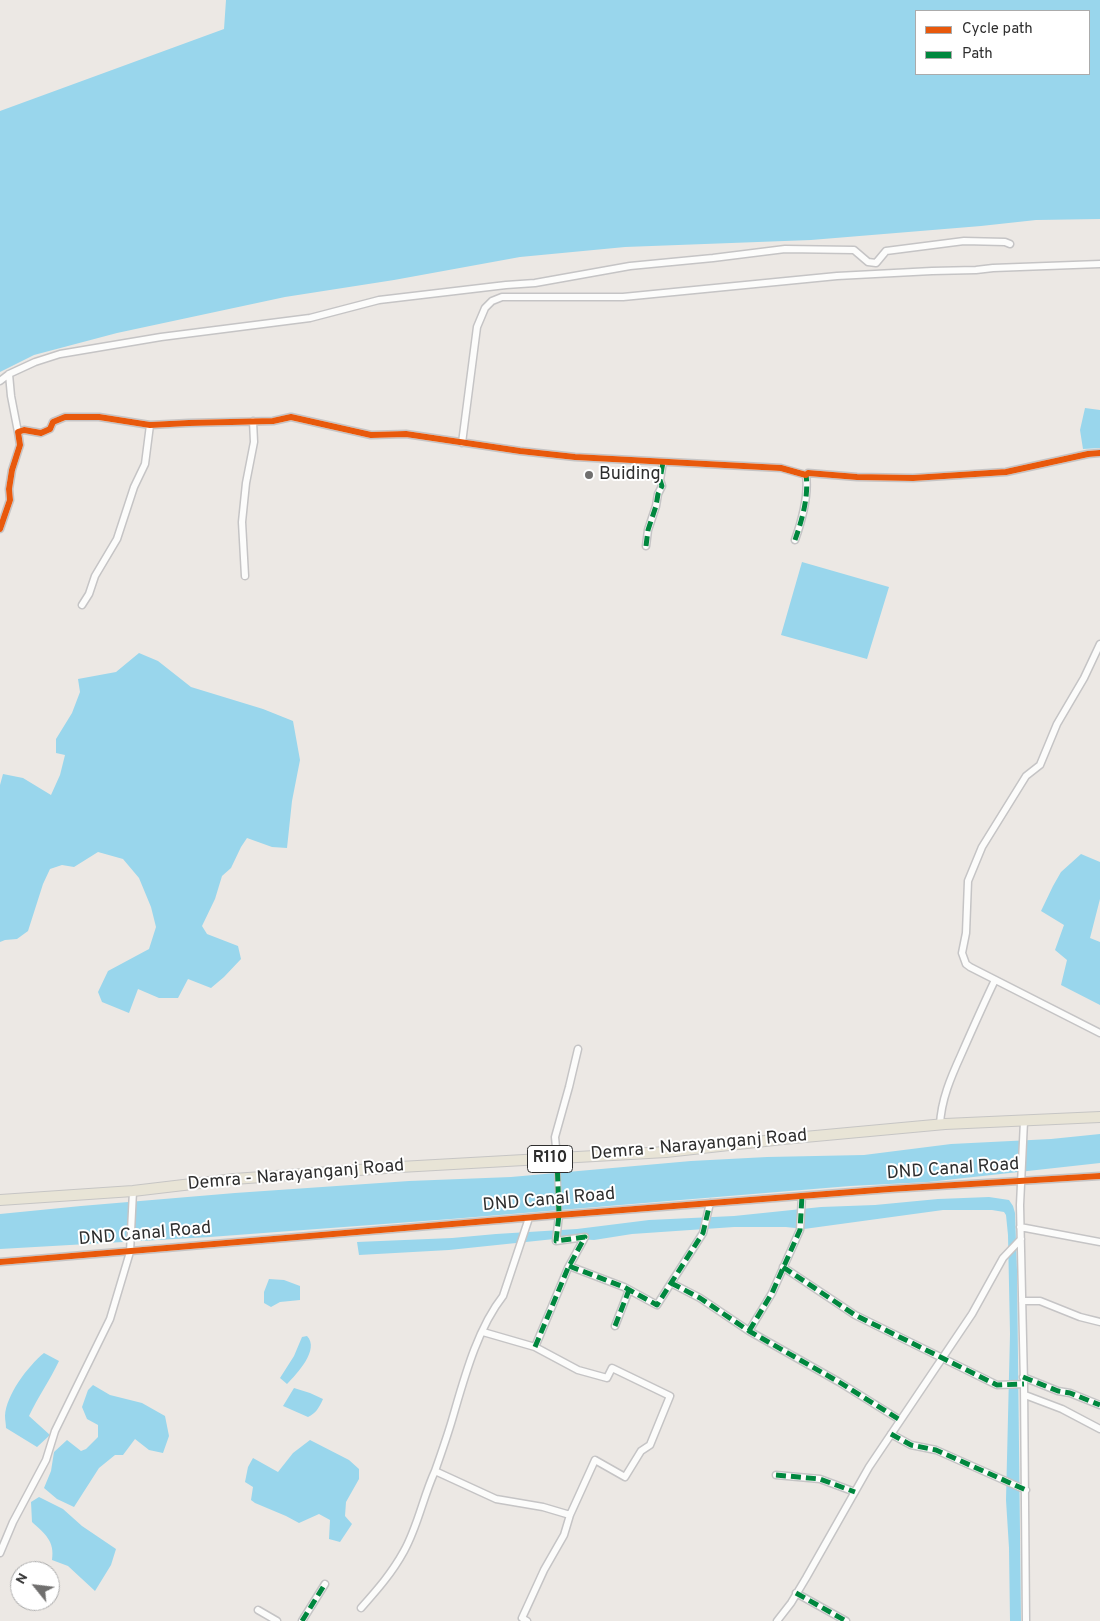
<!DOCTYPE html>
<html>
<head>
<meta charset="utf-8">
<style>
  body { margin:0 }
  #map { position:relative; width:1100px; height:1621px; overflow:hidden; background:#ece8e4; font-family:Overpass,sans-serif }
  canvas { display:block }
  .legend { position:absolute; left:915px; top:10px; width:175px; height:65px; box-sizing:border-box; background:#fff; border:1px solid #ababab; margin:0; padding:6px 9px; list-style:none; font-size:15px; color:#2e2e2e }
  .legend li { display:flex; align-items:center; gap:10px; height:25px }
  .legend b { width:25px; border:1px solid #ababab }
  .north { position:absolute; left:10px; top:1561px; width:50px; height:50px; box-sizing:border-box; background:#fff; border:1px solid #ababab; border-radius:50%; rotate:299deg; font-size:14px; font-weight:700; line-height:20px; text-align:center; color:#2e2e2e }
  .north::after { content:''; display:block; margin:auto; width:18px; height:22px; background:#706f6e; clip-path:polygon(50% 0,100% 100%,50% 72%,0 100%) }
</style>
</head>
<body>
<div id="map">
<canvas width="1100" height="1621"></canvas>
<ul class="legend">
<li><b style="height:6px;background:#e8590c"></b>Cycle path</li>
<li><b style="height:6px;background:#00873e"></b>Path</li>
</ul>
<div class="north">N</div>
</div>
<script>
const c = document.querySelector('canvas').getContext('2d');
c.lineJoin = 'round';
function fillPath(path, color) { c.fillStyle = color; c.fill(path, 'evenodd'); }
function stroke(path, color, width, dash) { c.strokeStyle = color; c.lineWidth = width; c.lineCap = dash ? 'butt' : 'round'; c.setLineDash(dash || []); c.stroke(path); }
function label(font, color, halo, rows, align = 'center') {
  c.font = font + ' Overpass,sans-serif'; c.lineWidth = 4; c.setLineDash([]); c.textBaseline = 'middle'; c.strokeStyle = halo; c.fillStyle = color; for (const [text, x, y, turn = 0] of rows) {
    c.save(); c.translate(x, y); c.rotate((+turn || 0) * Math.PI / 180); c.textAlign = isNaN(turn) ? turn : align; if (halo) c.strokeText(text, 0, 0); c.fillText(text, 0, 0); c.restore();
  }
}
fillPath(new Path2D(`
  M226 0H1100V219L1036 220 981 226 811 240 625 247 520 257 394 280 285 297 117 333 34 355 0 372V111L224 29ZM916 11H1089V74H916Z
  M1085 408 1100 410V448L1083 449 1080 430Z
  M802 562 889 587 867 659 781 635Z
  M139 653 158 661 191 687 263 709 293 721 300 760 292 801 287 848 272 847 247 838 241 847 231 868 222 876 215 899 202 926 207 934 238 946 241 959 224 977 211 988 188 979 178 998H159L138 989 129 1013 102 1002 98 992 108 971 149 949 156 927 151 907 139 878 123 859 98 852 74 867 62 865 50 869 43 884 28 931 17 939 5 940 0 942V785L3 774 23 778 51 795 60 775 65 755 56 753V739L72 713 80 692 78 679 116 672Z
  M1081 854 1100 862V899L1090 938 1100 942V1005L1061 985 1067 960 1055 950 1064 925 1041 911 1053 886 1061 872Z
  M1100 1134V1163L928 1182 850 1186 451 1219 210 1237 0 1249V1214L81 1206 235 1193 409 1181 511 1177 691 1161 767 1157 864 1155 951 1144 1051 1139Z
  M989 1197 1009 1200 1013 1206 1015 1213 1017 1270 1021 1621H1010L1009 1548 1006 1500 1010 1334 1008 1235 1006 1215 1004 1212 992 1210H943L804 1229 786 1227H734L632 1234 594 1240 564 1238 449 1250 359 1255 357 1242 452 1238 496 1234 577 1229 649 1220 734 1216 821 1207 875 1205 938 1199Z
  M269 1279 284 1280 300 1286V1300L280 1302 271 1307 264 1303V1292Z
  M307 1336C320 1349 297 1374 287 1384L280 1378 294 1356 302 1337Z
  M44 1353 59 1361C50 1380 38 1397 29 1416L50 1435 37 1447 6 1428C6 1424 5 1420 5 1416 6 1395 28 1366 44 1353Z
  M93 1385 110 1395 142 1403 165 1416 169 1436 163 1453 149 1450 135 1439 123 1455H115L99 1468 74 1507 57 1499 44 1488 51 1471 54 1452 67 1440 81 1451 86 1449 98 1437V1425L87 1419 82 1407 88 1390Z
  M294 1388 310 1393 323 1399C319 1408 316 1413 308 1417L283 1406Z
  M310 1440 349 1460 359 1469V1479L346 1502 345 1516 352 1524 340 1542 329 1539 330 1520 319 1514 299 1523 286 1516 255 1503 251 1500 253 1487 245 1482 248 1467 253 1458 278 1472 293 1453Z
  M39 1497 63 1509 82 1526 116 1549 111 1565 95 1591 68 1566 52 1560C55 1541 45 1534 32 1522L31 1502Z`), '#99d6ec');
const pedestrian = new Path2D(`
  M557 1159 559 1215`);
const minor = new Path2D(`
  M9 374 11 396 18 432
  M0 381 9 374 35 362 60 354 161 337 310 318 379 300 506 285 535 283 630 266 713 258 785 249 854 250 868 262 876 263 886 251 964 241 1005 242 1010 244
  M462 443 477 327 485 308 492 301 502 297H623L837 276 932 271 976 270 993 268 1100 264
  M0 529 10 500 9 489 12 470 20 445 18 432 24 430 41 433 50 429 53 422 65 417H99L150 425 189 423 273 421 291 417 371 435 406 434 520 451 575 457 781 468 806 475 808 473 857 477 913 478 1006 472 1088 454 1100 453
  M795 540C802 520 809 496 806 475
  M646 546 648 530 656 506 658 494 662 486 660 480 663 462
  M245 576 242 522 246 483 254 442 253 421
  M82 605 89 594 95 576 117 539 134 487 145 464 150 425
  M1100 644 1084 678 1057 724 1040 765 1026 776 982 847 968 881 966 933 962 953 966 964 970 967 1100 1033
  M1024 1121 1020 1205 1024 1384 1026 1621
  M940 1125C941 1100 951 1077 961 1055 972 1030 983 1005 995 980
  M557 1158 555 1137 569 1087 578 1049
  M529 1218 503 1296C477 1329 464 1379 452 1420 447 1437 441 1454 435 1471L496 1499 543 1507 570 1515
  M1020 1227 1100 1242
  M0 1262 559 1215 890 1189 1100 1176
  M569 1266 624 1287 657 1305 703 1233 710 1203
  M783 1267 855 1315 997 1385 1024 1384
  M671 1283 700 1298 749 1331 839 1382 900 1420
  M1022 1301H1040L1080 1317 1100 1322
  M615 1326 629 1290
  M749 1331 772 1293 800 1230 802 1196
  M483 1332 535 1347 578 1370 607 1378 612 1368 670 1396 650 1445 641 1451 625 1477 595 1460 570 1515 564 1535 544 1570 522 1618 527 1621
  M535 1347 568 1268 585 1237 556 1241 559 1215
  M1023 1377 1058 1391 1070 1393 1100 1405
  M1025 1395 1062 1409 1100 1429
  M891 1434 911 1445 936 1450 1026 1490
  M776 1475 820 1479 855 1492
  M0 1553 13 1522 46 1460 55 1431 110 1319 130 1252 133 1191
  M796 1593 846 1621
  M361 1608C377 1590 392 1573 404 1551 418 1526 423 1497 435 1471
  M258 1610 277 1621
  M302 1621 325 1584
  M777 1621 791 1603 806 1578 869 1467 972 1314 1003 1258 1021 1239`);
const primary = new Path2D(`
  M0 1200 133 1191 234 1179 400 1167 666 1152 783 1139 945 1124 1100 1117`);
stroke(pedestrian, '#c5c4c5', 7);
stroke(minor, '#c5c4c5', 9);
stroke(primary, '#c6c5c4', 12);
stroke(pedestrian, '#fcfcfb', 4.5);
stroke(minor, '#fcfcfb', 6);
stroke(primary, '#e8e4d6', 10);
stroke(new Path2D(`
  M795 540C802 520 809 496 806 475
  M646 546 648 530 656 506 658 494 662 486 660 480 663 462
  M569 1266 624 1287 657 1305 703 1233 710 1203
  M783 1267 855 1315 997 1385 1024 1384
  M671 1283 700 1298 749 1331 839 1382 900 1420
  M615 1326 629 1290
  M749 1331 772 1293 800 1230 802 1196
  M535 1347 568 1268 585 1237 556 1241 559 1215 557 1158
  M1023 1377 1058 1391 1070 1393 1100 1405
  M891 1434 911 1445 936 1450 1026 1490
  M776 1475 820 1479 855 1492
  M796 1593 846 1621
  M302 1621 325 1584`), '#00873e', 5, [10, 5]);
stroke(new Path2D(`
  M0 529 10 500 9 489 12 470 20 445 18 432 24 430 41 433 50 429 53 422 65 417H99L150 425 189 423 273 421 291 417 371 435 406 434 520 451 575 457 781 468 806 475 808 473 857 477 913 478 1006 472 1088 454 1100 453
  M0 1262 559 1215 890 1189 1100 1176`), '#e8590c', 6);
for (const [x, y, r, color] of [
  [589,475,5,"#706f6e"]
]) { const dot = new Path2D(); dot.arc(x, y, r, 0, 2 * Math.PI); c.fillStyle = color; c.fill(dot); stroke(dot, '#fff', 2); }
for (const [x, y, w] of [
  [550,1159,45]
]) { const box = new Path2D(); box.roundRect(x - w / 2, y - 13.5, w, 27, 4); c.fillStyle = '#fff'; c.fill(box); stroke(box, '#2e2e2e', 1); }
label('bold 16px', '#2e2e2e', null, [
  ["R110",550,1159]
]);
label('18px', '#2e2e2e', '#fff', [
  ["Buiding",599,475]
], 'left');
label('18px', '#2e2e2e', '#fff', [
  ["Demra - Narayanganj Road",699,1146,-5],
  ["DND Canal Road",953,1170,-4],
  ["Demra - Narayanganj Road",296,1176,-5],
  ["DND Canal Road",549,1201,-5],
  ["DND Canal Road",145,1235,-5]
]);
</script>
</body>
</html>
